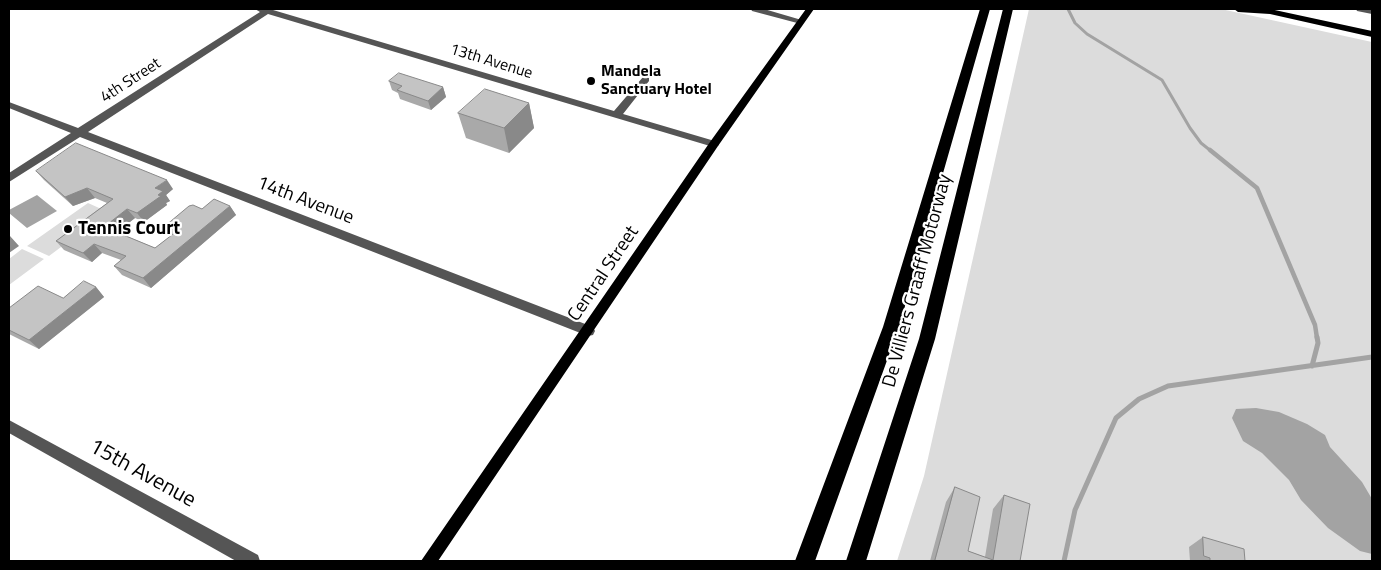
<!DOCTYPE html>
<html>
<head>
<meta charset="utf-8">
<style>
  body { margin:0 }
  #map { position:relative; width:1381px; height:570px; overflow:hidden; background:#fff; font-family:"Titillium Web",sans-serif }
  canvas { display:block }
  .frame { position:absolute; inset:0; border:10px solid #000; pointer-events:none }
</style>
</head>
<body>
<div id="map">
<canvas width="1381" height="570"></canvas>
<div class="frame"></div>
</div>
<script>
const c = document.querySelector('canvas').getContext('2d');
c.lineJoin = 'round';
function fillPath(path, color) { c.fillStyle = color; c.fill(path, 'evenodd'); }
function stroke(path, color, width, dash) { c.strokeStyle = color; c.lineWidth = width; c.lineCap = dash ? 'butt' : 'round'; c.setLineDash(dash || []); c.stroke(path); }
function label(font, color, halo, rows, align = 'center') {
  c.font = font + ' "Titillium Web",sans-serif'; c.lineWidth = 4.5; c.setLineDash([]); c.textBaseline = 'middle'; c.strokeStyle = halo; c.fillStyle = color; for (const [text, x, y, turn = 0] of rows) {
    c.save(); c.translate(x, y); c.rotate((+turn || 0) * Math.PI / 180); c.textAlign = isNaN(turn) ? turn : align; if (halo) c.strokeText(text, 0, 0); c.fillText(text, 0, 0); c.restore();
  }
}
fillPath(new Path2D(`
  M1029 9H1221L1372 42V561H897L924 476Z
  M88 203 108 212 49 256 27 246Z
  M22 249 44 259 9 285V259Z`), '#dcdcdc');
fillPath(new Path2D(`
  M37 195 57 211 27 228 9 213V210Z
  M1256 408 1279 412 1307 424 1325 435 1330 447 1362 482 1372 499V554L1360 551 1328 528 1301 500 1289 480 1262 453 1243 441 1232 418 1236 409Z`), '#a3a3a3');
stroke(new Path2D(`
  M1068 9 1075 23 1087 34 1162 80 1190 128 1201 143 1211 151`), '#a3a3a3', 3);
stroke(new Path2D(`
  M1210 150 1257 188 1315 325 1317 338`), '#a3a3a3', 4.5);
stroke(new Path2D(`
  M1312 366 1318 343 1317 337
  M1064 561 1075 510 1116 418 1139 399 1168 386 1372 357`), '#a3a3a3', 5);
fillPath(new Path2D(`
  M255 9H274L273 10 614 111 643 77H649V81L623 114 718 142 719 144 718 146H710L268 14 88 132 593 327 595 331 593 335 588 336 80 137 9 182V173L71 133 9 108V102L78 128 260 12Z
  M751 9H764L805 21 801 24 752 11Z
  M1356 9H1372V14L1357 11Z
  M9 420 258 555 260 561H236L9 433Z`), '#555');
fillPath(new Path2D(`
  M806 9H814L718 146 438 561H421L710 142Z
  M1234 9H1270L1372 31V37L1270 14 1238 12Z`), '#000');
fillPath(new Path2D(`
  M980 9H990L899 327 815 561H795L883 327Z
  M1003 9H1013L935 339 866 561H846L919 339Z`), '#000');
fillPath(new Path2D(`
  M389 81 443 87 446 97 431 110 400 99 398 93 392 90Z
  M529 103 534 128 509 153 466 138 458 113Z
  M36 171 173 189 166 195 170 201 166 203 167 205 144 222 135 218 117 232 155 248 172 235 165 226 202 209 230 206 236 215 151 288 122 275 114 266 121 260 102 253 92 262 64 250 56 241 107 203 95 198 73 206 44 180Z
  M96 287 104 297 39 349 9 334V308L63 298Z
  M955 487 968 551 985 557 993 509 1004 495 1020 561H930L946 502Z
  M1203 537 1245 561H1190L1189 547Z`), '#a9a9a9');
fillPath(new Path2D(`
  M443 87 446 97 431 110 428 101Z
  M529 103 534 128 509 153 504 128Z
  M167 180 173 189 166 195 170 201 166 203 167 205 144 222 137 213 155 188Z
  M87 188 95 198 73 206 65 197Z
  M230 206 236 215 151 288 143 278Z
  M127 209 135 218 112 236 104 227Z
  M10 236 19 246 9 253V237Z
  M94 244 102 253 92 262 83 253Z
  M96 287 104 297 39 349 29 340Z`), '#898989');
const building = new Path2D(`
  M399 73 443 87 428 101 397 90 402 86 389 81Z
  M485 89 529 103 504 128 458 113Z
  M76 143 167 180 155 188 163 191 158 195 161 196 137 213 127 209 104 227 155 248 177 231 165 226 189 206 193 205 202 209 214 199 230 206 143 278 114 266 126 256 94 244 83 253 56 241 113 199 87 188 65 197 36 171Z
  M84 281 96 287 29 340 9 330V308L38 286 63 298Z
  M955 487 980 497 968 551 993 560 1004 495 1030 504 1020 561H935Z
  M1203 537 1244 549 1245 561H1210V558L1204 556Z`);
fillPath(building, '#c4c4c4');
stroke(building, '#898989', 1);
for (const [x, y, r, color] of [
  [591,81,5,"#000"],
  [68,229,5,"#000"]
]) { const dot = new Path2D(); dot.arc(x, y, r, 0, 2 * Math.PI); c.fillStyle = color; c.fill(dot); stroke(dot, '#fff', 2); }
label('16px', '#000', '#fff', [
  ["13th Avenue",491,62,17],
  ["4th Street",131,81,-33]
]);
label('bold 16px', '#000', '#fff', [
  ["Mandela",601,72],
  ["Sanctuary Hotel",601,90]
], 'left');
label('19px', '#000', '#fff', [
  ["14th Avenue",305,201,21],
  ["Central Street",604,274,-56],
  ["De Villiers Graaff Motorway",918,281,-75]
]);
label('bold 19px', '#000', '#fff', [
  ["Tennis Court",78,229]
], 'left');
label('22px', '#000', '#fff', [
  ["15th Avenue",142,474,29]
]);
</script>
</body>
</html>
